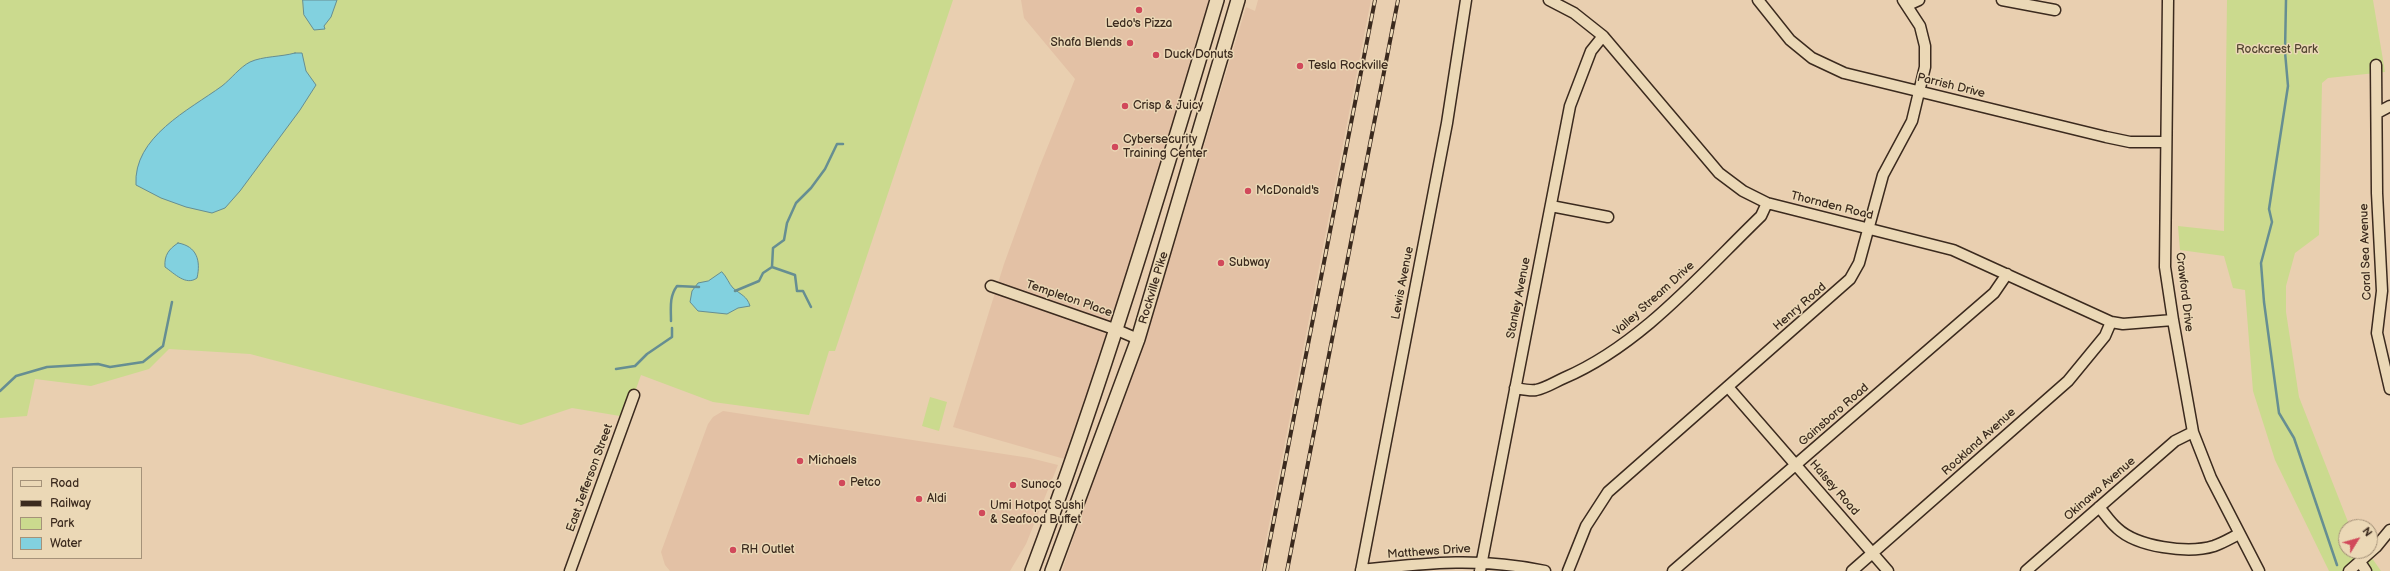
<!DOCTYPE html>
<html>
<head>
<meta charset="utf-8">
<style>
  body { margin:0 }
  #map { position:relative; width:2390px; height:571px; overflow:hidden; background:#e9cfb0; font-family:"Balsamiq Sans",sans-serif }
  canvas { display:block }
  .legend { position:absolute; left:12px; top:467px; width:130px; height:92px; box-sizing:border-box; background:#ebd8b6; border:1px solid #a59279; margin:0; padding:5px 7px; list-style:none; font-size:12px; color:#3b2a1e }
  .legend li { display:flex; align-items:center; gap:8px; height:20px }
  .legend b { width:20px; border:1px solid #a59279 }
  .north { position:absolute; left:2338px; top:519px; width:40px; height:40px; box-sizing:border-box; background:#ebd8b6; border:1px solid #a59279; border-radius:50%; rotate:53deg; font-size:11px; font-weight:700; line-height:16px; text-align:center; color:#3b2a1e }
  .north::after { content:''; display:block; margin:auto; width:14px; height:18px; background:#d1495b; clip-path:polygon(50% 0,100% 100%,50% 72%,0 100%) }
</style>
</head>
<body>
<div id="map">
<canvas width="2390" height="571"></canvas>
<ul class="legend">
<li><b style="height:5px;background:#ebd8b6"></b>Road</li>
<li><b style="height:5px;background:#3b2a1e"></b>Railway</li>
<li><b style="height:11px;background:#cbda8e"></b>Park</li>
<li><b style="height:11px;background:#82d1df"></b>Water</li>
</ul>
<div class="north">N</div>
</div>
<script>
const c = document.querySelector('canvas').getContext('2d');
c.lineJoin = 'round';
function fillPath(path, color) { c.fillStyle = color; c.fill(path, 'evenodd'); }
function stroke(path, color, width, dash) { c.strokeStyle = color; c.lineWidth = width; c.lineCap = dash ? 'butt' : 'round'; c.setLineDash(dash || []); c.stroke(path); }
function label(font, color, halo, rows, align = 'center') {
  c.font = font + ' "Balsamiq Sans",sans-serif'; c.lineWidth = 3; c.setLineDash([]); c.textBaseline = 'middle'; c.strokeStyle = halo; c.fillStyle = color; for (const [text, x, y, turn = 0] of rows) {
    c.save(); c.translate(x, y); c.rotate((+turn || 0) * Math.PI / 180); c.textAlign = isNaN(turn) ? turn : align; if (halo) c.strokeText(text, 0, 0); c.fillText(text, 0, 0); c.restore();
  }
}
fillPath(new Path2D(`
  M1021 0H1213L1068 460 953 427 1004 264 1039 168 1075 79 1024 18Z
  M1258 0H1371L1260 571H1062L1176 238 1246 7 1255 11Z
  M723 411 1030 458 1058 465 1026 544 1010 571H670L665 565 661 552 708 424 713 417Z`), '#e3c1a5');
fillPath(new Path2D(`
  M0 0H953L835 351H829L809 415 713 402 641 375 626 417 572 408 521 425 250 354 169 349 149 369 91 386 35 379 27 416 0 418Z
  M2227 0H2373L2385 72 2328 78 2322 83 2319 235 2295 253 2286 286V312L2299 397 2350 527H2346V551H2367L2381 571H2329L2275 460 2253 391 2245 290 2233 288 2224 256 2180 250 2178 226 2224 231Z
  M930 397 947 402 939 431 922 426Z`), '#cbda8e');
const water = new Path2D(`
  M303 0H337L331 17 324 26 325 29 314 30 304 15Z
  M295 53H302L306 71 316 85 300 110 240 191 225 208 212 213 186 207 161 198 136 185C133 137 189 110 222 86 231 79 240 67 250 62 263 56 281 57 295 53Z
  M178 243C197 246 201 261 197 278 186 286 175 274 165 267 164 255 169 249 178 243Z
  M722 272C727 277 729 284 733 288 741 295 747 296 750 306L738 308 727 314 698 311 690 302 692 291 698 283 708 281Z`);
fillPath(water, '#82d1df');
stroke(water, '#668e92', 1);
stroke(new Path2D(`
  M2286 0 2285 52 2288 86 2269 209 2272 222 2261 263 2264 302 2279 413 2294 438 2337 565
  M772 267 773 248 784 240 787 223 796 203 811 188 825 169 837 144H843
  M735 291 759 281 763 273 772 267 795 275 797 291H803L811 307
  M671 321C671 308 669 297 677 286L699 287
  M616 369 635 366 647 354 672 337V328
  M0 391 16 376 47 367 98 364 110 367 143 362 163 346 172 302`), '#668e92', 2.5);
const minor = new Path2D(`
  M1549 0 1574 13 1603 36 1719 173 1743 191 1767 203 1953 250 2111 322 2123 324 2173 320
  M1758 0 1790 40 1812 58 1844 73 2106 137 2130 142H2166
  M2002 0 2055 10
  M2168 0 2165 267 2173 320 2193 432 2211 478 2259 571
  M1908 5 1919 0
  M2376 65 2377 193 2382 291 2377 333 2390 389
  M2377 113 2390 106
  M1551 206 1608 217
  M991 286 1117 330 1138 339
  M1728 387 1888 571
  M1515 388C1521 389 1530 391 1536 390 1546 388 1555 382 1564 378 1641 345 1701 274 1761 216L1767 203
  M2099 507C2105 514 2110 522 2117 528 2137 547 2188 554 2214 546 2223 543 2231 538 2239 534
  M2360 562 2366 571
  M1361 570C1428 563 1478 557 1545 571
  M570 571 634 395
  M1361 571 1447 123 1466 0
  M1480 571 1570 106 1591 51 1603 36
  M1568 571 1586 526 1608 492 1850 279 1859 263 1883 175 1912 121 1925 67V46L1920 26 1903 0
  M1673 571 1994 293 2007 274
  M1852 571 2068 381 2105 336 2111 322
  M2026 571 2175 441 2193 432
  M2349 571 2376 547 2390 530`);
const major = new Path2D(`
  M1032 571C1102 384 1160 192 1217 0
  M1052 571 1138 339 1238 0`);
stroke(minor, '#3b2a1e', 13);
stroke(major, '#3b2a1e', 16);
stroke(minor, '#ebd8b6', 10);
stroke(major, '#ebd8b6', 13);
const rail = new Path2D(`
  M1264 571 1375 0
  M1287 571 1398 0`);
stroke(rail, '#3b2a1e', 4);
stroke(rail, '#ebd8b6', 2.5, [8]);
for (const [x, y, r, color] of [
  [1139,10,4,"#d1495b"],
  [1130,43,4,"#d1495b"],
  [1156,55,4,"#d1495b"],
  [1300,66,4,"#d1495b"],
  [1125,106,4,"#d1495b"],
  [1115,147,4,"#d1495b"],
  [1248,191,4,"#d1495b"],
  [1221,263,4,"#d1495b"],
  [800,461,4,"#d1495b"],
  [842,483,4,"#d1495b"],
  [1013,485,4,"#d1495b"],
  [919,499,4,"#d1495b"],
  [982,513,4,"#d1495b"],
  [733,550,4,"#d1495b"]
]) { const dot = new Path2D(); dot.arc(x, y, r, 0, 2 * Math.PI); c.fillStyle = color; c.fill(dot); stroke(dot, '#ebd8b6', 1.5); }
label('12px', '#3b2a1e', '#ebd8b6', [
  ["Ledo's Pizza",1139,24,"center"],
  ["Shafa Blends",1122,43,"right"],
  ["Duck Donuts",1164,55],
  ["Tesla Rockville",1308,66],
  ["Crisp & Juicy",1133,106],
  ["Cybersecurity",1123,140],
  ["Training Center",1123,154],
  ["McDonald's",1256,191],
  ["Subway",1229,263],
  ["Michaels",808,461],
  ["Petco",850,483],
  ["Sunoco",1021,485],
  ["Aldi",927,499],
  ["Umi Hotpot Sushi",990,506],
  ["& Seafood Buffet",990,520],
  ["RH Outlet",741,550]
], 'left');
label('12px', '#51442f', '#ebd8b6', [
  ["Rockcrest Park",2277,50]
]);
label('12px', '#3b2a1e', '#ebd8b6', [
  ["Parrish Drive",1951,86,14],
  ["Thornden Road",1832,206,14],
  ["Coral Sea Avenue",2366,252,-92],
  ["Lewis Avenue",1403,283,-79],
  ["Rockville Pike",1154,288,-73],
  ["Crawford Drive",2184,292,83],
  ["Stanley Avenue",1519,298,-79],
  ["Templeton Place",1069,299,19],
  ["Valley Stream Drive",1654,299,-42],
  ["Henry Road",1800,307,-41],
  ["Gainsboro Road",1834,415,-41],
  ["Rockland Avenue",1979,442,-42],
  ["East Jefferson Street",590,478,-70],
  ["Halsey Road",1834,488,49],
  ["Okinawa Avenue",2100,489,-41],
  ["Matthews Drive",1429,552,-4]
]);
</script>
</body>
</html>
